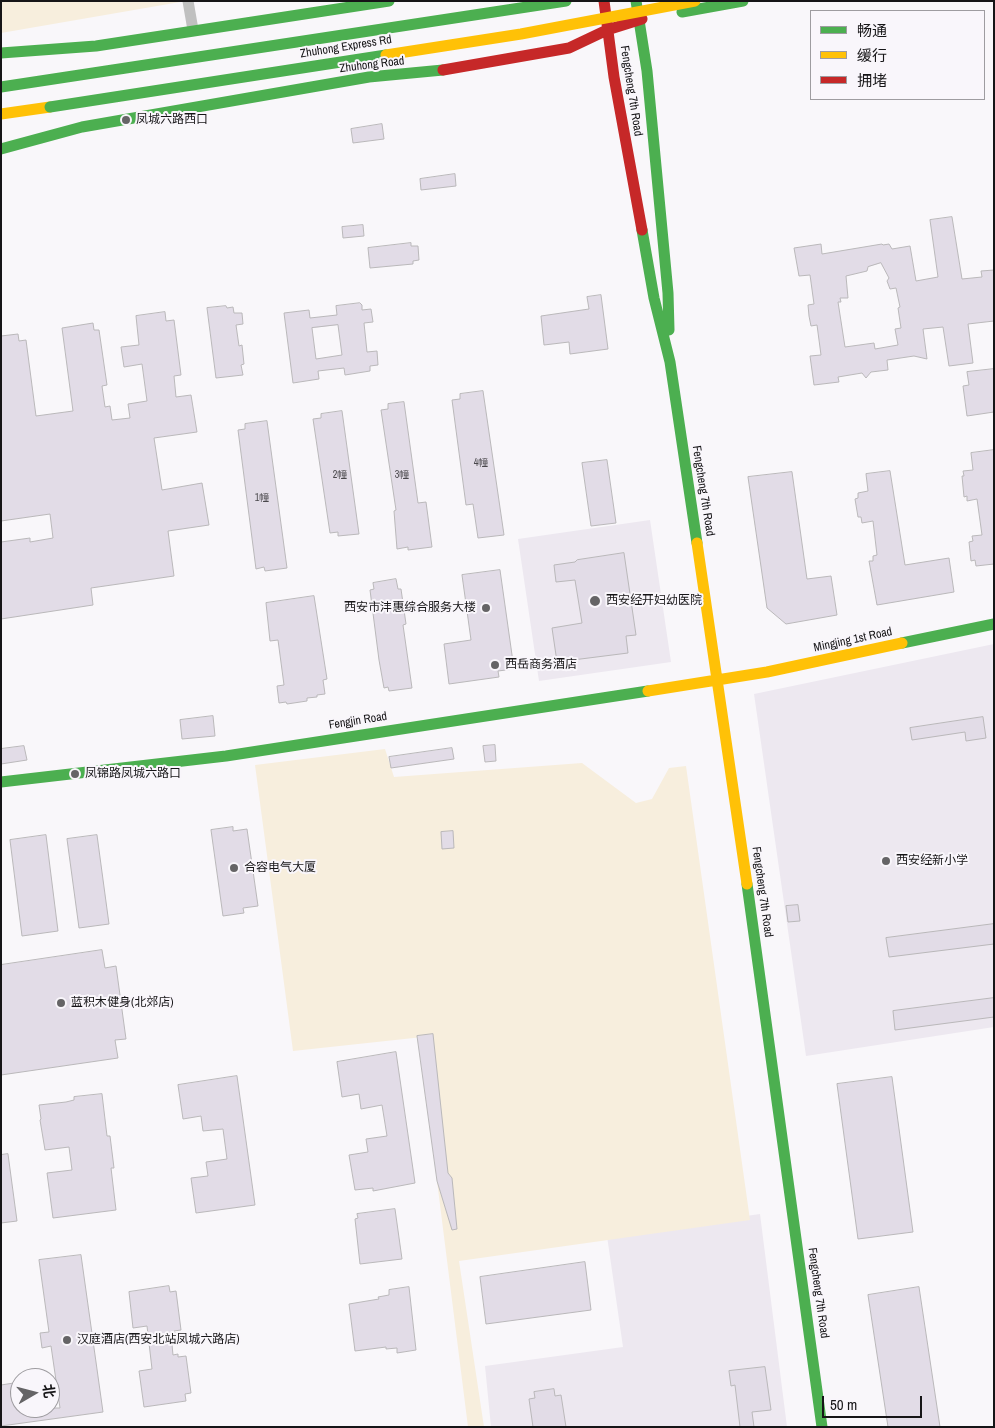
<!DOCTYPE html>
<html>
<head>
<meta charset="utf-8">
<style>
  body { margin:0 }
  #map { position:relative; width:995px; height:1428px; overflow:hidden; background:#f9f7fa; font-family:"Archivo Narrow","Noto Sans SC",sans-serif }
  canvas { display:block }
  .frame { position:absolute; inset:0; border:2px solid #161517; pointer-events:none }
  .legend { position:absolute; left:810px; top:10px; width:175px; height:90px; box-sizing:border-box; background:#f9f6fb; border:1px solid #9e9ca0; margin:0; padding:6px 9px; list-style:none; font-size:15px; color:#161517 }
  .legend li { display:flex; align-items:center; gap:10px; height:25px }
  .legend b { width:25px; border:1px solid #9e9ca0 }
  .north { position:absolute; left:10px; top:1368px; width:50px; height:50px; box-sizing:border-box; background:#f9f6fb; border:1px solid #9e9ca0; border-radius:50%; rotate:82deg; font-size:14px; font-weight:700; line-height:20px; text-align:center; color:#161517 }
  .north::after { content:''; display:block; margin:auto; width:18px; height:22px; background:#656466; clip-path:polygon(50% 0,100% 100%,50% 72%,0 100%) }
  .scale { position:absolute; left:822px; top:1396px; width:100px; height:22px; box-sizing:border-box; border:2px solid #161517; border-top:0; padding-left:6px; font-size:15px; line-height:18px; white-space:nowrap; color:#161517; -webkit-text-stroke:4px #f9f6fb; paint-order:stroke }
</style>
</head>
<body>
<div id="map">
<canvas width="995" height="1428"></canvas>
<div class="frame"></div>
<ul class="legend">
<li><b style="height:6px;background:#4caf50"></b>畅通</li>
<li><b style="height:6px;background:#ffc107"></b>缓行</li>
<li><b style="height:6px;background:#c62828"></b>拥堵</li>
</ul>
<div class="north">北</div>
<div class="scale">50 m</div>
</div>
<script>
const c = document.querySelector('canvas').getContext('2d');
c.lineJoin = 'round';
function fillPath(path, color) { c.fillStyle = color; c.fill(path, 'evenodd'); }
function stroke(path, color, width, dash) { c.strokeStyle = color; c.lineWidth = width; c.lineCap = dash ? 'butt' : 'round'; c.setLineDash(dash || []); c.stroke(path); }
function label(font, color, halo, rows, align = 'center') {
  c.font = font + ' "Archivo Narrow","Noto Sans SC",sans-serif'; c.lineWidth = 4; c.setLineDash([]); c.textBaseline = 'middle'; c.strokeStyle = halo; c.fillStyle = color; for (const [text, x, y, turn = 0] of rows) {
    c.save(); c.translate(x, y); c.rotate((+turn || 0) * Math.PI / 180); c.textAlign = isNaN(turn) ? turn : align; if (halo) c.strokeText(text, 0, 0); c.fillText(text, 0, 0); c.restore();
  }
}
fillPath(new Path2D(`
  M650 520 671 662 539 681 518 539Z
  M994 644V1027L806 1056 754 694Z
  M760 1214 787 1427H491L485 1366 623 1347 607 1236Z`), '#ede8f0');
fillPath(new Path2D(`
  M1 1H186L1 33Z
  M385 749 394 777 582 763 636 803 652 799 669 768 686 766 750 1220 459 1261 484 1427H468L437 1181 448 1215 423 1037 293 1051 255 765Z`), '#f7eedd');
const building = new Path2D(`
  M382 124 384 139 353 143 351 129Z
  M455 174 456 186 421 190 420 179Z
  M952 217 962 279 982 277 981 271 994 270V321L968 324 973 363 949 366 943 327 923 329 927 359 914 356 887 360 888 370 871 372 866 378 862 373 838 377 839 382 814 385 810 356 821 355 817 325 811 326 809 316 808 305 814 304 810 275 799 276 794 248 821 244 822 254 882 244 883 245 889 244 892 249 910 246 916 281 938 277 930 220ZM881 263 889 278 887 281 890 289 896 288 900 307 898 308 901 328 895 329 898 345 875 349 874 343 845 347 838 302H841L840 298H848L846 276 867 271 868 267Z
  M363 225 364 236 343 238 342 227Z
  M411 243V246H418L419 260 413 261V264L370 268 368 248Z
  M601 295 608 349 570 354 569 342 544 345 541 316 589 309 587 297Z
  M360 303 362 305V310L371 309 373 322 364 323 367 352 377 351 378 365 370 366V371L345 375 344 368 318 371 319 379 293 383 284 313 309 310 310 318 337 315 336 306ZM338 325 342 355 316 359 312 328Z
  M226 306 227 308 233 307 234 313H242L243 324 236 325 239 346 242 345 244 364 241 365 243 375 216 378 207 308Z
  M165 312 166 321 174 320 181 375 174 376 176 397 191 395 197 432 154 438 162 490 202 483 209 525 168 531 174 576 91 588 93 605 1 619V542L30 538V542L53 538 50 514 1 521V336L18 334 19 341 26 340 36 416 73 411 62 328 93 323 94 330H99L107 385 102 386 105 407 110 406 112 420 130 418 128 404 147 401 142 364 124 367 121 347 139 345 136 316Z
  M994 369V412L967 416 963 386 969 385 967 372Z
  M483 391 504 535 478 538 473 504 466 505 452 400 460 399V394Z
  M404 402 418 503 426 502 432 547 408 550V547L397 549 394 511 396 510 381 410 388 409V404Z
  M342 411 359 534 338 536V532L330 533 313 419 321 418V414Z
  M267 421 287 568 265 571 264 567 256 569 238 430 245 429V424Z
  M994 450V564L976 566 975 560 971 561 969 542 973 541 972 536 982 535 977 499 967 501V496L964 497 962 476H964L963 471 973 470 971 453Z
  M607 460 616 523 591 526 582 463Z
  M890 471 905 565 949 558 954 592 877 605 869 561H873V556L877 555 873 521 862 523 861 517H858L855 499 858 498V493L868 491 866 474Z
  M792 472 807 579 831 576 837 615 786 624 767 608 748 477Z
  M624 553 636 635 626 636 628 653 557 662 552 628 582 623 575 580 556 582 554 565 575 562 577 560Z
  M500 570 514 669 498 671 499 677 449 684 444 644 471 640 462 575Z
  M396 579 398 589H401L406 624 403 625 412 688 389 691 388 687 384 688 379 660 370 590 374 589 373 583Z
  M314 596 327 679 323 680 325 694 317 695V697L307 698V701L287 704 286 702 279 703 277 686 284 685 278 640 270 641 266 603Z
  M213 716 215 736 182 739 180 720Z
  M983 717 986 738 966 741 965 732 912 740 910 728Z
  M495 745 496 761 485 762 483 746Z
  M24 746 27 760 1 764V749Z
  M452 748 454 759 391 768 389 757Z
  M233 827V831L247 829 258 906 243 908 244 913 223 916 211 830Z
  M453 831 454 848 442 849 441 832Z
  M46 835 58 931 22 936 10 840Z
  M97 835 109 924 79 928 67 839Z
  M798 905 800 921 788 922 786 906Z
  M994 924V944L889 957 886 938Z
  M102 950 105 968 116 966 126 1039 115 1040 118 1058 1 1075V965Z
  M994 998V1017L895 1030 893 1011Z
  M433 1034 448 1173 452 1178 457 1229 452 1230 437 1181 417 1036Z
  M396 1052 415 1183 373 1191V1188L355 1190 349 1155 368 1152 366 1139 387 1136 382 1105 361 1109 359 1094 342 1097 337 1062Z
  M237 1076 255 1205 196 1213 191 1178 208 1176 206 1162 227 1159 223 1129 203 1131 201 1116 183 1119 178 1085Z
  M892 1077 913 1232 858 1239 837 1084Z
  M102 1094 107 1136H110L114 1168H111L116 1210 53 1218 47 1173 72 1170 69 1147 45 1150 40 1120 41 1119 39 1105 66 1102 74 1100V1097Z
  M8 1154 17 1221 1 1223V1155Z
  M395 1209 402 1259 360 1264 355 1219 358 1218 357 1214Z
  M81 1255 103 1412 1 1426V1385L20 1382V1408H60L51 1346 42 1348 40 1333 49 1332 39 1260Z
  M585 1262 591 1310 486 1324 480 1277Z
  M169 1286 170 1292 176 1291 181 1330 174 1331 175 1333 171 1334 173 1355 178 1354V1357L186 1356 191 1393 185 1394 186 1401 144 1407 139 1371 152 1369 147 1326 133 1328 129 1292Z
  M409 1287 416 1350 397 1353V1348L386 1349V1347L355 1351 349 1304 379 1299 378 1297 389 1295V1290Z
  M919 1287 940 1427H888L868 1295Z
  M765 1367 771 1410 752 1412 754 1427H740L735 1385 731 1386 729 1371Z
  M554 1389 555 1396 561 1395 566 1427H533L529 1399 535 1398 534 1392Z`);
fillPath(building, '#e2dce7');
stroke(building, '#bab8ba', 1);
stroke(new Path2D(`
  M188 1 193 30`), '#c0c0c0', 11);
stroke(new Path2D(`
  M636 1 647 71 668 293 669 330
  M682 12 743 1
  M1 53 96 46 389 1
  M1 87 566 1
  M1 149 82 127 369 77 443 70
  M642 230 654 298 670 362 697 543
  M902 643 994 624
  M1 782 226 756 648 691
  M747 884 822 1427`), '#4caf50', 11);
stroke(new Path2D(`
  M1 114 50 107
  M697 543 747 884
  M648 691 767 672 902 643`), '#ffc107', 11);
stroke(new Path2D(`
  M604 1 614 77 642 230
  M443 70 569 48 607 30 642 19`), '#c62828', 11);
stroke(new Path2D(`
  M50 107 386 55`), '#4caf50', 11);
stroke(new Path2D(`
  M386 55 521 34 695 1`), '#ffc107', 11);
for (const [x, y, r, color] of [
  [126,120,5,"#656466"],
  [595,601,6,"#656466"],
  [486,608,5,"#656466"],
  [495,665,5,"#656466"],
  [75,774,5,"#656466"],
  [886,861,5,"#656466"],
  [234,868,5,"#656466"],
  [61,1003,5,"#656466"],
  [67,1340,5,"#656466"]
]) { const dot = new Path2D(); dot.arc(x, y, r, 0, 2 * Math.PI); c.fillStyle = color; c.fill(dot); stroke(dot, '#f9f6fb', 2); }
label('10px', '#49474b', null, [
  ["4幢",481,463],
  ["2幢",340,475],
  ["3幢",402,475],
  ["1幢",262,498]
]);
label('12px', '#161517', '#f9f6fb', [
  ["Zhuhong Express Rd",346,47,-9],
  ["Zhuhong Road",372,65,-7],
  ["Fengcheng 7th Road",631,91,81],
  ["Fengcheng 7th Road",703,491,81],
  ["Mingjing 1st Road",853,640,-12],
  ["Fengjin Road",358,721,-9],
  ["Fengcheng 7th Road",762,892,82],
  ["Fengcheng 7th Road",818,1293,82]
]);
label('12px', '#161517', '#f9f6fb', [
  ["凤城六路西口",136,120],
  ["西安经开妇幼医院",606,601],
  ["西安市沣惠综合服务大楼",476,608,"right"],
  ["西岳商务酒店",505,665],
  ["凤锦路凤城六路口",85,774],
  ["西安经新小学",896,861],
  ["合容电气大厦",244,868],
  ["蓝积木健身(北郊店)",71,1003],
  ["汉庭酒店(西安北站凤城六路店)",77,1340]
], 'left');
</script>
</body>
</html>
